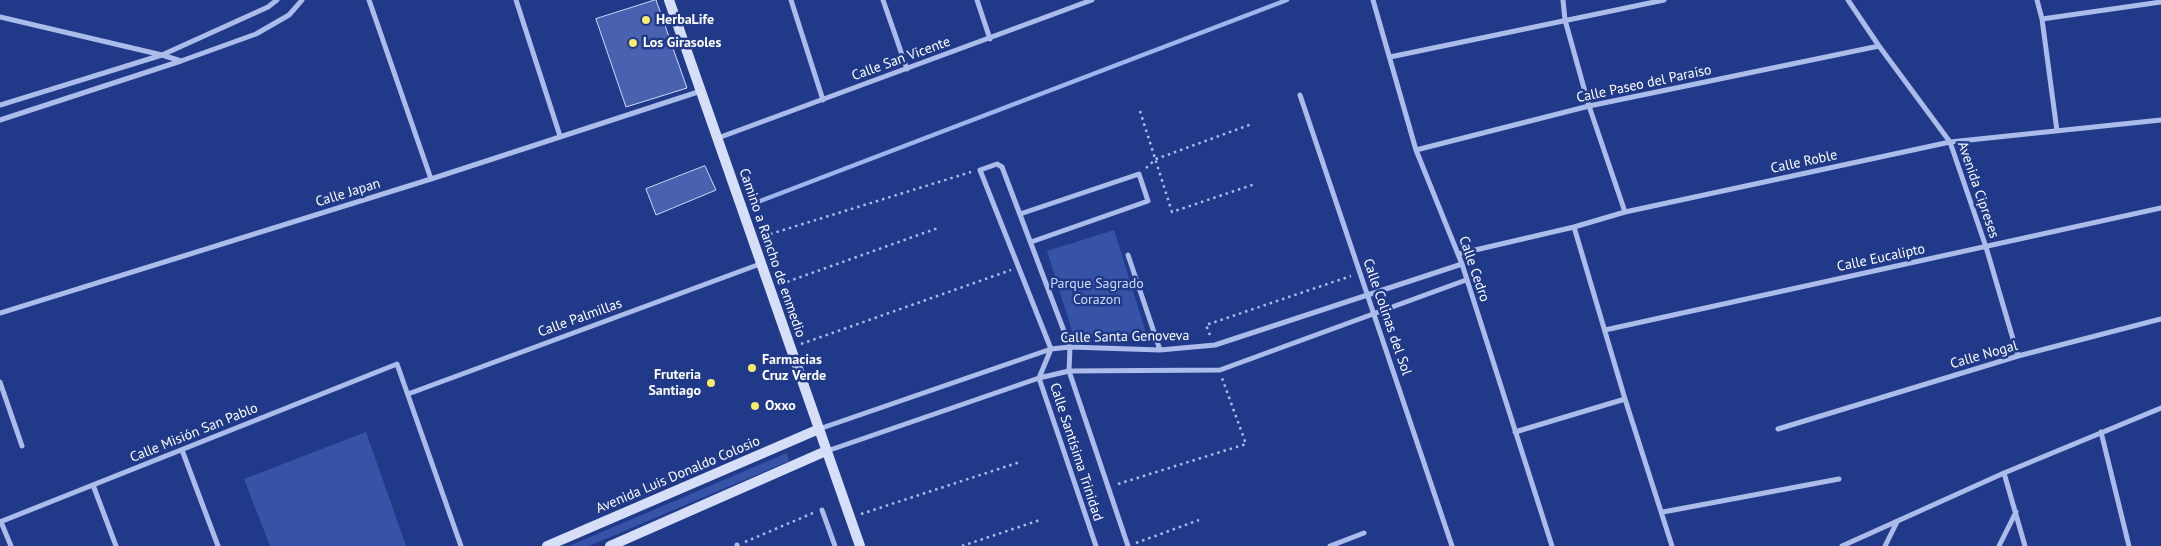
<!DOCTYPE html>
<html>
<head>
<meta charset="utf-8">
<style>
  body { margin:0 }
  canvas { display:block; background:#203988 }
</style>
</head>
<body>
<canvas width="2161" height="546"></canvas>
<script>
const c = document.querySelector('canvas').getContext('2d');
c.lineJoin = 'round';
function fillPath(path, color) { c.fillStyle = color; c.fill(path, 'evenodd'); }
function stroke(path, color, width, dash) { c.strokeStyle = color; c.lineWidth = width; c.lineCap = dash ? 'butt' : 'round'; c.setLineDash(dash || []); c.stroke(path); }
function label(font, color, halo, rows, align = 'center') {
  c.font = font + ' "PT Sans",sans-serif'; c.lineWidth = 5; c.setLineDash([]); c.textBaseline = 'middle'; c.strokeStyle = halo; c.fillStyle = color; for (const [text, x, y, turn = 0] of rows) {
    c.save(); c.translate(x, y); c.rotate((+turn || 0) * Math.PI / 180); c.textAlign = isNaN(turn) ? turn : align; if (halo) c.strokeText(text, 0, 0); c.fillText(text, 0, 0); c.restore();
  }
}
fillPath(new Path2D(`
  M1114 230 1146 333 1074 337 1047 251Z
  M366 432 406 546H270L244 479Z
  M787 453 789 461 589 546H569Z`), '#3753a7');
stroke(new Path2D(`
  M755 203 1287 0`), '#9fb3ec', 4.5);
const building = new Path2D(`
  M656 0 687 88 626 107 596 19Z
  M705 166 716 190 656 215 646 189Z`);
fillPath(building, '#4962b0');
stroke(building, '#d0daf8', 1);
stroke(new Path2D(`
  M1140 111 1172 212 1255 184
  M1146 168 1156 159 1252 124
  M764 236 971 172
  M781 284 938 228
  M1210 335 1206 325 1351 276
  M801 344 1011 270
  M1118 484 1246 444 1222 378
  M861 514 1020 462
  M745 542 813 513
  M1136 543 1199 520
  M962 546 1040 520`), '#abbbea', 2.5, [2.5, 4]);
stroke(new Path2D(`
  M369 0 431 179
  M516 0 560 136
  M791 0 823 100
  M883 0 907 69
  M977 0 990 39
  M1373 0 1416 150 1462 264 1552 546
  M1563 0 1565 20 1589 106 1625 212
  M1848 0 1879 46 1950 142 1986 247 2018 356
  M2037 0 2042 19 2057 131
  M0 17 162 55 181 61
  M2042 19 2161 2
  M1390 57 1664 0
  M1300 95 1452 546
  M0 105 162 55 268 7 277 0
  M0 120 181 61 256 34 289 15 302 0
  M718 138 1092 0
  M1416 150 1589 106 1879 46
  M1020 214 1139 174 1148 201 1031 242
  M1574 227 1625 399 1672 546
  M1458 254 1574 227 1625 212 1950 142 2161 120
  M1128 255 1160 350
  M0 313 431 179 701 91
  M1605 330 2161 208
  M0 382 22 446
  M408 394 760 264
  M819 429 1051 349 1070 347 1160 350 1215 345 1462 264
  M1778 429 2018 356 2161 319
  M1515 432 1625 399
  M2101 432 2129 546
  M182 450 218 546
  M827 451 1039 378 1069 371 1220 370 1466 280
  M2004 473 2025 546
  M93 485 116 546
  M822 510 835 546
  M1663 512 1839 479
  M0 522 397 364 461 546
  M1 522 11 546
  M737 545V546
  M1096 546 1039 378 1051 349 980 170 997 164 1002 167 1070 347 1069 371 1128 546
  M1330 546 1364 533
  M1842 546 2004 473 2161 408
  M1885 546 1897 522
  M1999 546 2016 512`), '#abbbea', 5);
stroke(new Path2D(`
  M669 0 860 546
  M547 546 819 429
  M610 546 826 451`), '#d6def8', 10);
for (const [x, y, r, color] of [
  [646,20,5,"#f8eb6c"],
  [633,43,5,"#f8eb6c"],
  [752,368,5,"#f8eb6c"],
  [711,383,5,"#f8eb6c"],
  [755,406,5,"#f8eb6c"]
]) { const dot = new Path2D(); dot.arc(x, y, r, 0, 2 * Math.PI); c.fillStyle = color; c.fill(dot); stroke(dot, '#203988', 2); }
label('bold 14px', '#fff', '#203988', [
  ["HerbaLife",656,20],
  ["Los Girasoles",643,43],
  ["Farmacias",762,360],
  ["Cruz Verde",762,376],
  ["Fruteria",701,375,"right"],
  ["Santiago",701,391,"right"],
  ["Oxxo",765,406]
], 'left');
label('14px', '#fff', '#203988', [
  ["Calle San Vicente",901,59,-20],
  ["Calle Paseo del Paraíso",1644,84,-12],
  ["Calle Roble",1804,162,-12],
  ["Avenida Cipreses",1978,190,71],
  ["Calle Japan",348,193,-17],
  ["Camino a Rancho de enmedio",772,253,71],
  ["Calle Eucalipto",1881,258,-12],
  ["Calle Cedro",1474,269,71],
  ["Calle Colinas del Sol",1387,317,71],
  ["Calle Palmillas",580,318,-20],
  ["Calle Santa Genoveva",1125,337,-1],
  ["Calle Nogal",1984,355,-16],
  ["Calle Misión San Pablo",194,433,-22],
  ["Calle Santísima Trinidad",1076,452,72],
  ["Avenida Luis Donaldo Colosio",678,475,-23]
]);
label('14px', '#d0daf8', '#203988', [
  ["Parque Sagrado",1097,284],
  ["Corazon",1097,300]
]);
</script>
</body>
</html>
